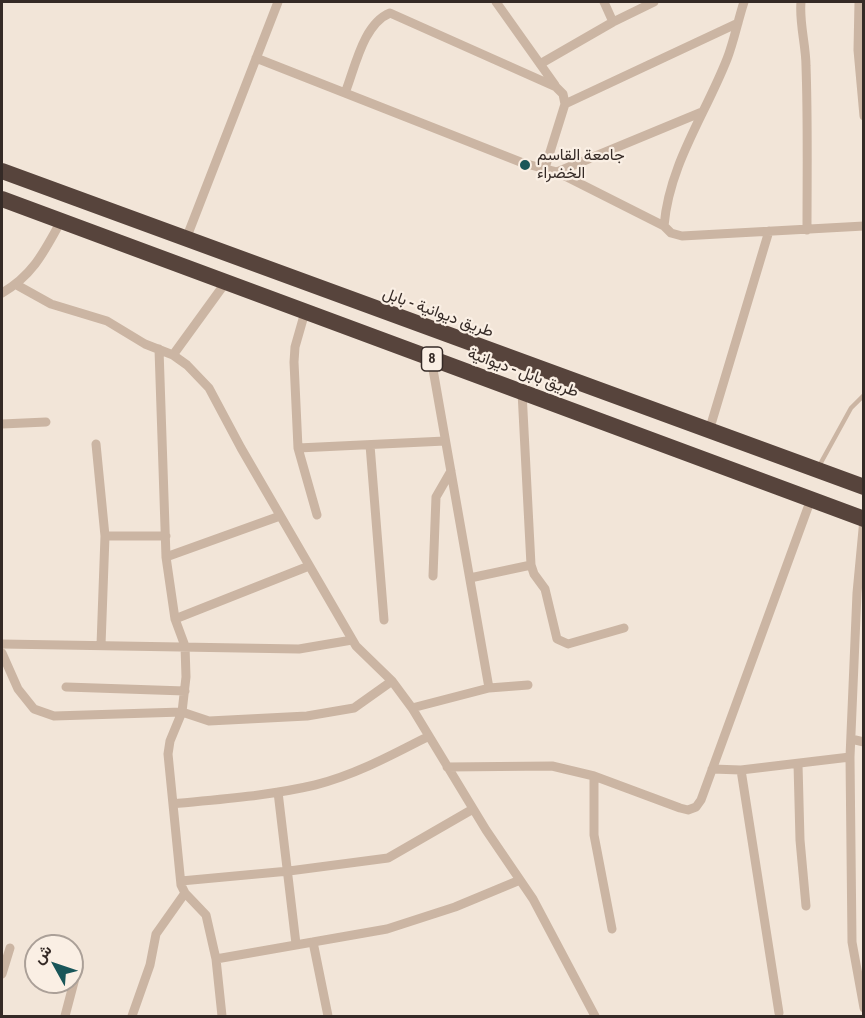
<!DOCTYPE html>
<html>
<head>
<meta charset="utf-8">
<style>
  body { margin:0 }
  #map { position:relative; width:865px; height:1018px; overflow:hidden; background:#f2e5d8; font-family:"Archivo Narrow",Vazirmatn,sans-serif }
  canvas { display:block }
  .frame { position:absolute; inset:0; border:3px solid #352a26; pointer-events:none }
  .north { position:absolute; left:24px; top:934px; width:60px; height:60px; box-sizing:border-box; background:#faefe4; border:2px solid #aba098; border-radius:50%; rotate:310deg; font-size:16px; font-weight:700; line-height:24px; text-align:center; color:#352a26 }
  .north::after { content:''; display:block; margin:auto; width:21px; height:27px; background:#195659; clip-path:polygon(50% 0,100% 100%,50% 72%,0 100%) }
</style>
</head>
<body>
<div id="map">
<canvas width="865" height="1018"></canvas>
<div class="frame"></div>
<div class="north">ش</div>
</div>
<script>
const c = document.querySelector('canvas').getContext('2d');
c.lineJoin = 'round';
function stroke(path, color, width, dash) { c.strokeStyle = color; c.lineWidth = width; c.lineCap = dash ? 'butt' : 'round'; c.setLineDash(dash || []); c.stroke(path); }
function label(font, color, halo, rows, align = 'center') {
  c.font = font + ' "Archivo Narrow",Vazirmatn,sans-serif'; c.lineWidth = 4.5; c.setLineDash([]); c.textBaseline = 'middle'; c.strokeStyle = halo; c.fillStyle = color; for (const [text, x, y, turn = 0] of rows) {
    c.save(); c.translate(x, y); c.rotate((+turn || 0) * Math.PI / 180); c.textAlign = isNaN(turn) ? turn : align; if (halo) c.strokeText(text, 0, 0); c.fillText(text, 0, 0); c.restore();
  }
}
stroke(new Path2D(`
  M818 468 851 408 864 395`), '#cbb5a3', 4.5);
stroke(new Path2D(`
  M496 2 555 85
  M604 2 613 22
  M801 2C799 23 806 45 806 66 808 121 807 175 807 230
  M859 2 858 50 864 116
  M256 58 523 163 557 172 664 226 671 233 682 236 864 226
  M540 64 613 22 654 2
  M345 93C355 68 363 24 390 13L556 87 563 94 565 104 545 168
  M565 104 738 23
  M557 172 702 112
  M664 226C669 165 705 115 727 59 734 41 738 20 744 2
  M186 239 278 2
  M15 284 51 304 107 321 145 344 173 355 187 365 209 388 241 448 356 646 392 681 412 708 486 830 533 899 595 1016
  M2 293C33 275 44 252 61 221
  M305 312 295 347 294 362 298 448 317 515
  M159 349 166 557 175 619 185 646 186 677 182 712 170 741 168 754 181 885 185 893 206 915 216 959 222 1016
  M173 355 226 282
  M431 358 489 688
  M522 392 531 565 534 574 545 589 557 639 568 644 624 628
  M2 424 46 422
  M709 431 769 231
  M96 444 105 536 101 645
  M370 445 384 620
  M298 448 445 441
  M864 519 857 593 850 757 852 942 864 1008
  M105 536H166
  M166 557 280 516
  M433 576 436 497 451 471
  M470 578 531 565
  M175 619 309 566
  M2 644 299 649 352 640
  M2 653 18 689 34 709 54 716 182 712 209 721 307 716 354 708 392 681
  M66 687 185 691
  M412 708 489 688 528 685
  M851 739 864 742
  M798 764 800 840 806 906
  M447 767 552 766 594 776 680 808 688 810 696 807 701 800 811 499
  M712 769 741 770 850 757
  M741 770 779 1013
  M594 776V835L612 929
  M278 792 296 944
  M173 804C220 799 268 796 315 785 355 775 392 755 429 736
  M181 881 289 871 388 858 473 809
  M313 942 328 1016
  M216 959 387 929 455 907 520 880
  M2 974 10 948
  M65 1016 75 978
  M132 1016 150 965 156 934 185 893`), '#cbb5a3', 9);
stroke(new Path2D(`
  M2 171 864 487
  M2 199 864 519`), '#57443c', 16);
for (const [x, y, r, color] of [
  [525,165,6,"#195659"]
]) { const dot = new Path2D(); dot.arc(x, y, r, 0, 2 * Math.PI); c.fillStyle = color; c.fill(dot); stroke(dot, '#faefe4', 2); }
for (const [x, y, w] of [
  [432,359,21]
]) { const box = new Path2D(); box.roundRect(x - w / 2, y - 12, w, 24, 4.5); c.fillStyle = '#faefe4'; c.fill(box); stroke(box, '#352a26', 1.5); }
label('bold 15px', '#352a26', null, [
  ["8",432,359]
]);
label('16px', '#352a26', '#faefe4', [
  ["جامعة القاسم",537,156],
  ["الخضراء",537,174]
], 'left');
label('16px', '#352a26', '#faefe4', [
  ["طريق ديوانية - بابل",438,313,20],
  ["طريق بابل - ديوانية",523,373,20]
]);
</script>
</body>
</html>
